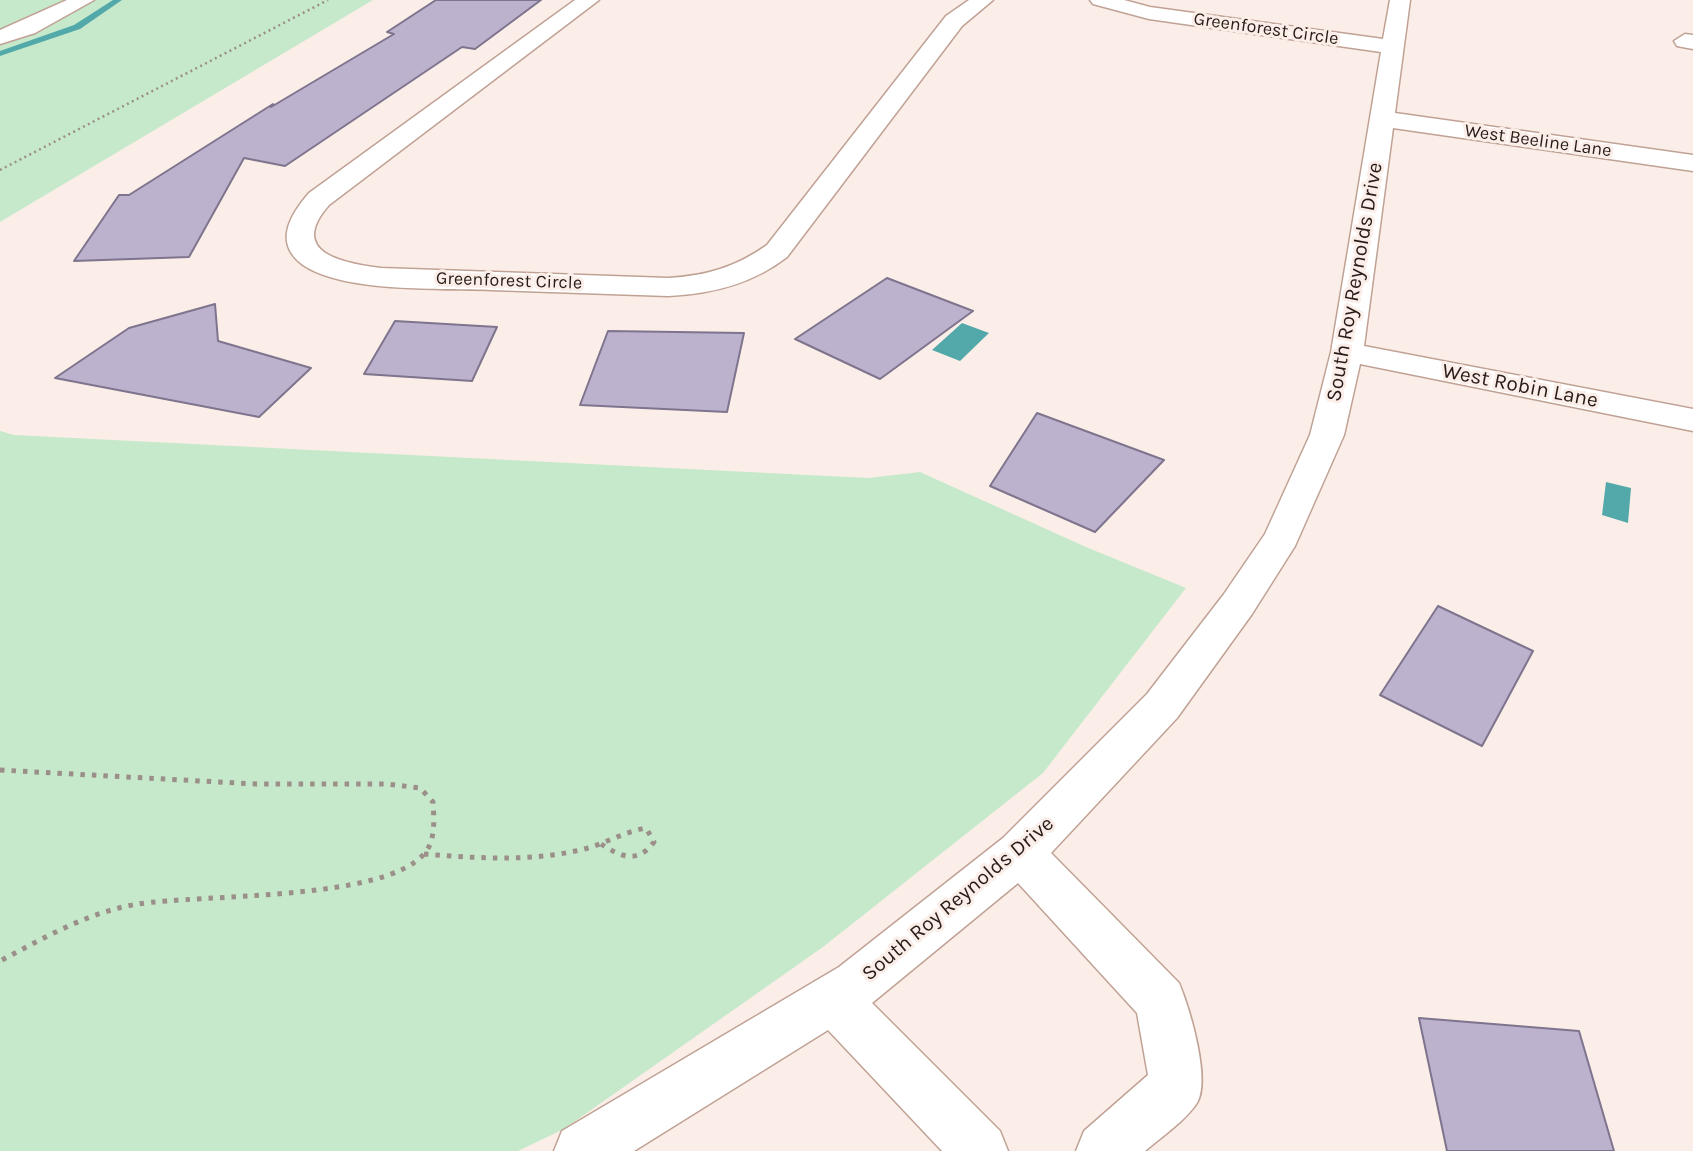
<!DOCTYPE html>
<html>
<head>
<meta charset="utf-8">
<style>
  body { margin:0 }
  canvas { display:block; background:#fbeee8 }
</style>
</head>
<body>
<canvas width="1693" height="1151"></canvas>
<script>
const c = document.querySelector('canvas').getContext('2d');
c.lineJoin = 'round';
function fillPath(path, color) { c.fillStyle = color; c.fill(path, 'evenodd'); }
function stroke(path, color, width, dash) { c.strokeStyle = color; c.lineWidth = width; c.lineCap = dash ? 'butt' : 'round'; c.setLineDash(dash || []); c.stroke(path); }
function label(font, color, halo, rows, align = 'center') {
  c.font = font + ' Karla,sans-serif'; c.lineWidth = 6; c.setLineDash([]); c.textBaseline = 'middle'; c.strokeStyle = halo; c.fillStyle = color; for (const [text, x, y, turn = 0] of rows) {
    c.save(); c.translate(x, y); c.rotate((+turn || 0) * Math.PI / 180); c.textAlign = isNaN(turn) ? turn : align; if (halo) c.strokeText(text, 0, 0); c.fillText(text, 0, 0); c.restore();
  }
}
fillPath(new Path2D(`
  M0 0H373L0 222Z
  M0 431 14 435 868 478 920 472 1086 547 1186 588 1043 773 823 947 564 1129 518 1151H0Z`), '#c7e9cb');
fillPath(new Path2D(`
  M962 323 989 333 960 361 932 350Z
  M1606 482 1631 488 1628 523 1602 515Z`), '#53a9aa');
fillPath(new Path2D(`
  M113 0H122L80 29 0 56V51L74 25Z`), '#53a9aa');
const building = new Path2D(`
  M436 0H541L475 49 462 47 285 166 244 158 189 257 74 261 119 195H129L273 104 271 107 394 34 387 32Z
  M887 278 973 311 880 379 795 339Z
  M215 304 218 341 311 368 259 417 55 378 129 328Z
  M395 321 497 327 472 381 364 374Z
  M608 331 744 333 727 412 580 405Z
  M1037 413 1164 460 1095 532 990 486Z
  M1438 606 1533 651 1482 746 1380 695Z
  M1419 1018 1579 1031 1614 1151H1447Z`);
fillPath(building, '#bdb2ce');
stroke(building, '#7e748d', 2);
const minor = new Path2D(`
  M67 0H94L35 33 0 44V30Z
  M575 0H599L329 205C287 253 343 263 381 268L668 278C706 276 736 267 767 245L946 16 969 0H993L962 26 787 257C752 284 712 294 668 296 609 294 551 292 492 290 442 288 344 293 303 265 273 243 290 215 309 193Z
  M1090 0H1124L1150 7 1383 39 1390 0H1410L1395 113 1693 155V171L1393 128 1364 346 1693 409V431L1360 364 1344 435 1295 546 1252 614 1177 718 1051 853 1179 983C1190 1009 1211 1080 1197 1103 1185 1121 1161 1137 1145 1151H1076L1084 1131 1148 1075 1137 1013 1018 883 872 1003 1000 1131 1008 1151H942L828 1030 634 1151H554L562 1131 839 967 1003 838 1147 694 1224 594 1265 534 1310 435 1331 352 1381 52 1149 19 1093 4Z
  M1685 34 1693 35V49L1677 46 1674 41Z`);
stroke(minor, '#c0a295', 3);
stroke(new Path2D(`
  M0 170 328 0`), '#9b8f89', 2.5, [2, 3.5]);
stroke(new Path2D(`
  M0 770 256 784H387L420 788 433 802C434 818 436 841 424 854 383 901 202 894 138 904 88 912 44 938 0 961
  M424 854C475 858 529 862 580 850 603 845 623 832 646 828L654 842C638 864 621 857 601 844`), '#9b8f89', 5, [4.5, 7]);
fillPath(minor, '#fff');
label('18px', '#271c17', '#fbeee8', [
  ["Greenforest Circle",1266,29,8],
  ["West Beeline Lane",1538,141,8],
  ["Greenforest Circle",509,281,2]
]);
label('21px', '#271c17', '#fbeee8', [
  ["South Roy Reynolds Drive",1355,282,-80],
  ["West Robin Lane",1520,386,11],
  ["South Roy Reynolds Drive",958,899,-40]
]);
</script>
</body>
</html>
